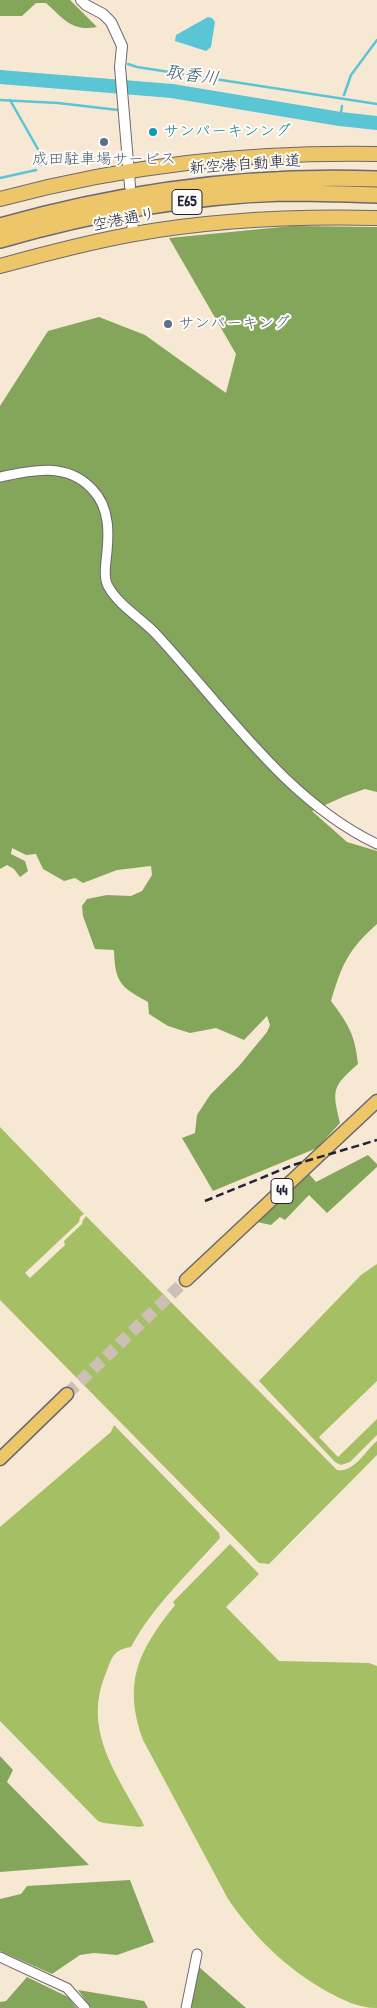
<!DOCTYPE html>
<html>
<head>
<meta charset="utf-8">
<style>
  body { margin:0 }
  canvas { display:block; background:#f7e8d4 }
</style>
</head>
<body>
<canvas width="377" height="2008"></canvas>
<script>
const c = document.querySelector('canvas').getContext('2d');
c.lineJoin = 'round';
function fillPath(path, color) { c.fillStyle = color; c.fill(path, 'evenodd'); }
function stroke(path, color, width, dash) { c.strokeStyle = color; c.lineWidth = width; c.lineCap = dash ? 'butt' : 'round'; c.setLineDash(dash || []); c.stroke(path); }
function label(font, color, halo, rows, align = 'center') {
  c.font = font + ' "Patrick Hand","Klee One",sans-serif'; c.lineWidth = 4; c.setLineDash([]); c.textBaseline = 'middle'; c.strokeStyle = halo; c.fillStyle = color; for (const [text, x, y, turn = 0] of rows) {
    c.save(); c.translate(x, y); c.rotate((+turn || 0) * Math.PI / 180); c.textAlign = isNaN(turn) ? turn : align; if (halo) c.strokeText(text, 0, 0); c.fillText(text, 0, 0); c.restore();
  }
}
fillPath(new Path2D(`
  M0 1127 84 1214 80 1217 79 1222 25 1273 30 1278 65 1245 64 1241 82 1224 83 1220 86 1216 337 1470C354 1473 365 1451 377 1441V1455L269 1564 259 1563 0 1300Z
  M377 1264V1381L319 1437 338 1457 377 1419V1435L350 1462 341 1465 335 1462 259 1381 361 1275Z
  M114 1425 219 1533 220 1538C189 1573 153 1606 131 1647 113 1650 112 1657 106 1673 82 1729 116 1773 142 1821L144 1826 139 1827 104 1823 98 1821 0 1721V1527L111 1432Z
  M230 1544 259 1574 226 1607 279 1661 369 1663 377 1666V2008C358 2008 343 2000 326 1991 286 1968 255 1938 228 1899L143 1740C122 1682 139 1650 175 1605L173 1602Z`), '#a5bf65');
fillPath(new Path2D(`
  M0 0H70L97 27C71 32 63 18 46 3H36L22 16H0Z
  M292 226 377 227V792L365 789 345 796 312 811 347 842 377 851V924C348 950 342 964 331 1001 348 1024 355 1034 358 1064 332 1087 332 1089 340 1123L317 1148 213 1191 182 1138 195 1133 197 1115 210 1095 239 1066 267 1032 270 1025 267 1016 244 1040 216 1028 190 1033 168 1026 149 1014 148 1002C120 987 115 982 114 950L95 949 83 916 82 906 87 899 107 895 131 896 142 891 152 875 151 866 117 870 83 883 75 878 64 881 43 869 36 854 26 855 12 848 11 854 25 861 28 871 20 877 14 869 7 865 0 869V406L48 331 99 317 145 335 226 393 236 354 169 238Z
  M368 1155 377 1164V1167L327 1213 309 1195 285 1220 280 1217 271 1225 257 1222 309 1174 316 1182Z
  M0 1756 13 1770 7 1782 89 1865 0 1872Z
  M130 1880 154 1942 117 1955 94 1953 80 1955 52 1974 0 1951V1899L21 1894 27 1886Z
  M199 1967 246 2008H191Z
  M27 1977 68 1997 77 2008H0V2002L6 2001Z
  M78 1990 144 2001 148 2008H91Z`), '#84a65a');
fillPath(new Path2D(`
  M208 17 212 18 215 22 211 47 206 51 175 41 176 35Z`), '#5ac5d5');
stroke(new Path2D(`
  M128 64 137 67 377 104
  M344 95 351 75 377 40
  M0 100 58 103 118 110
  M10 100 39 151 41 165
  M340 119 342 106
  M0 178 36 170`), '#5ac5d5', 2.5);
stroke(new Path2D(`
  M0 77 172 91 340 119 377 123`), '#5ac5d5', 14);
stroke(new Path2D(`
  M67 1394 186 1280`), '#ccc0b5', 12, [12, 6]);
const minor = new Path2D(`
  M0 477C32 470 67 462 92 489 111 508 109 536 106 561 105 569 104 579 108 586 119 606 141 618 156 634 223 706 286 801 377 844
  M0 1957 67 1988 85 2008
  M186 2008 197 1954`);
const tertiary = new Path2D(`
  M81 0 86 5 103 14 111 22 122 46 120 67 130 186
  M132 219 133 234`);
const primary = new Path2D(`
  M186 1280 377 1101
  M0 1459 67 1394`);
const trunk = new Path2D(`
  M0 199C126 165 247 152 377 154
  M0 266C44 254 89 242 134 234 213 220 296 216 377 218`);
const motorway = new Path2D(`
  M0 226C123 191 249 174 377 179
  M0 240C91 214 186 196 282 193 313 193 345 194 377 195`);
stroke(minor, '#6d6771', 11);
stroke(tertiary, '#6d6771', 12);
stroke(primary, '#6d6771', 15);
stroke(trunk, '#6d6771', 16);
stroke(motorway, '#6d6771', 18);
stroke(minor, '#fff', 9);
stroke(tertiary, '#fff', 10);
stroke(primary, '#ecc669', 12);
stroke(trunk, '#ecc669', 14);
stroke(motorway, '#ecc669', 15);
stroke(new Path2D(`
  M205 1201 293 1165 377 1140`), '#22223b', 2.5, [8, 4]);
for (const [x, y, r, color] of [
  [153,132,5,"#0f9aa8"],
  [104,142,5,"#5c6f8a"],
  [168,324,5,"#5c6f8a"]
]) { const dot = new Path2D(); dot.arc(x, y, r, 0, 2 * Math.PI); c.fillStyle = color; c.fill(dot); stroke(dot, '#fdfcf7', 2); }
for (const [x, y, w] of [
  [187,202,30],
  [282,1191,22]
]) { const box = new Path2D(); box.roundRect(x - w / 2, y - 12.5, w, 25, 4); c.fillStyle = '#fdfcf7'; c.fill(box); stroke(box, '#22223b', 1); }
label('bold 15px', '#22223b', null, [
  ["E65",187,202],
  ["44",282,1191]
]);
label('16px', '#0d838f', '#fdfcf7', [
  ["サンパーキンング",163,132]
], 'left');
label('16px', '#4e5e75', '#fdfcf7', [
  ["成田駐車場サービス",104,160],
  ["サンパーキング",178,324,"left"]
]);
label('16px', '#22223b', '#fdfcf7', [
  ["新空港自動車道",245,165,-4],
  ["空港通り",124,220,-11]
]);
label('italic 18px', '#365b71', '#fdfcf7', [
  ["取香川",192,76,8]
]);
</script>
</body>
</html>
